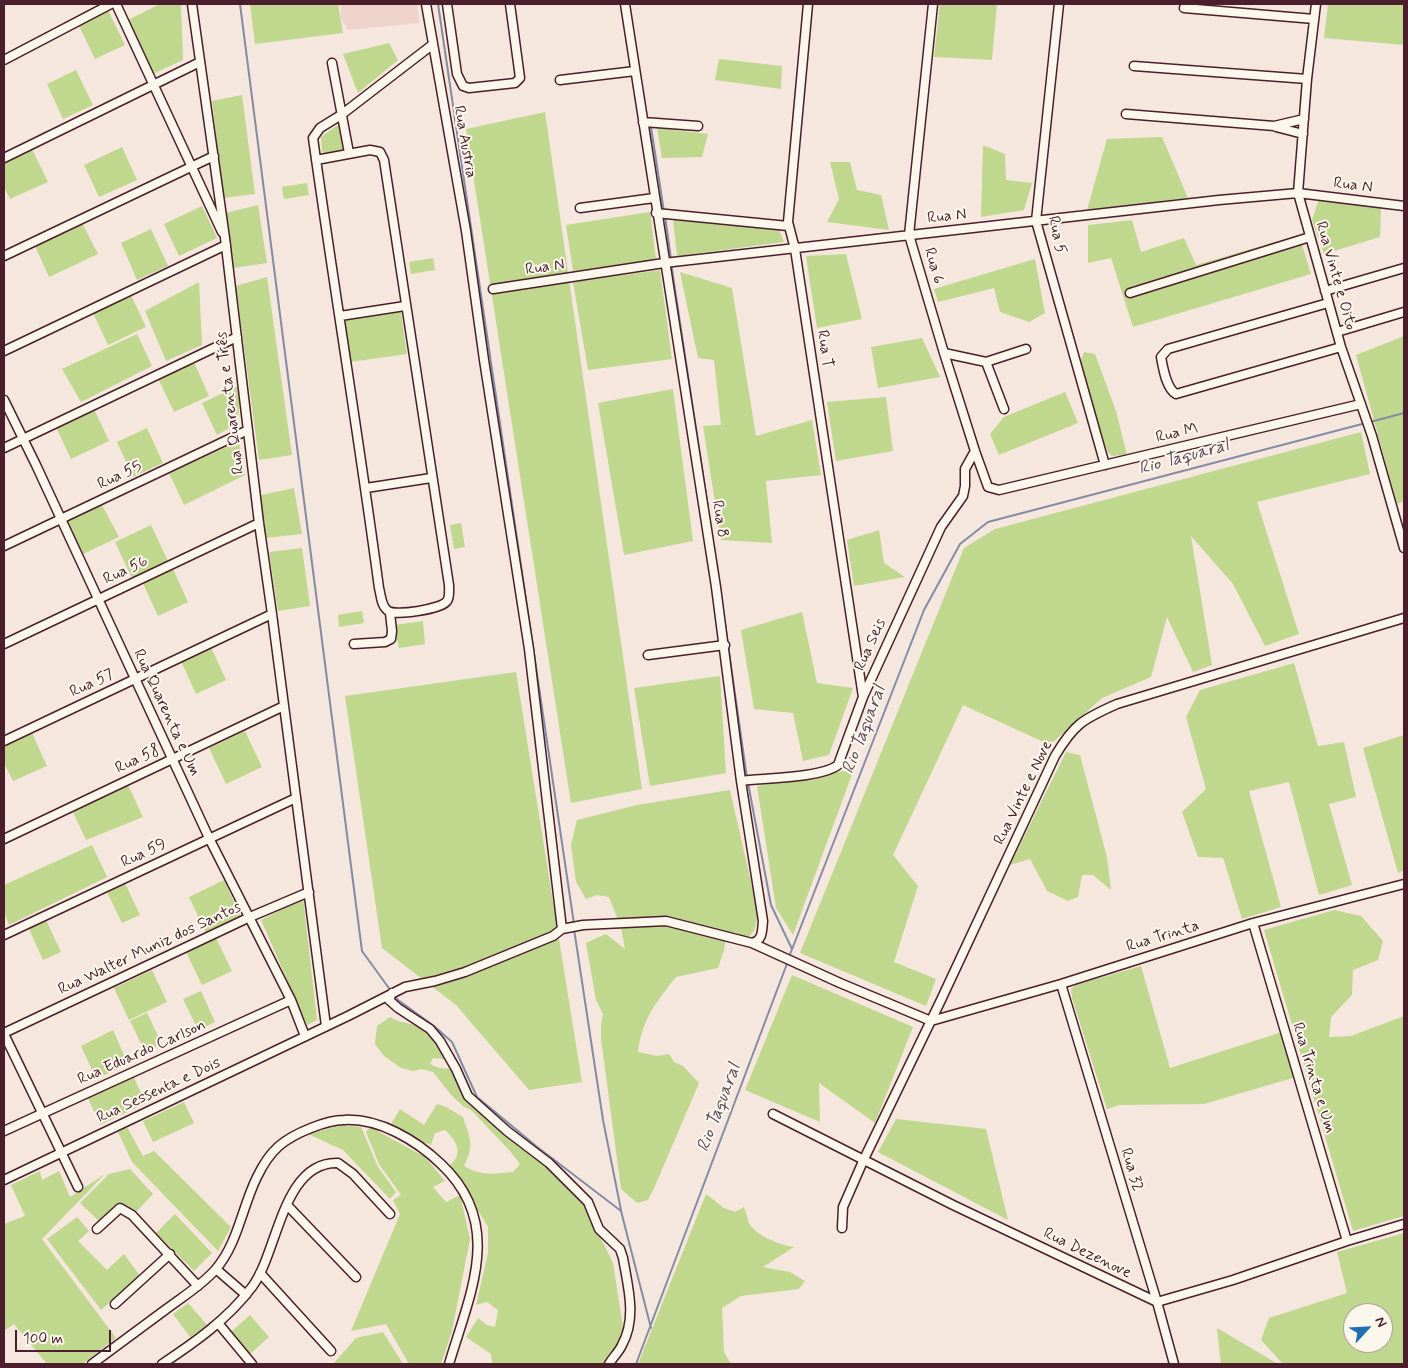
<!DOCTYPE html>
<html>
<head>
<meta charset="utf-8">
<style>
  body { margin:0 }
  #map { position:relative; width:1408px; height:1368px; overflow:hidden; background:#f5e7dd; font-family:Mynerve,sans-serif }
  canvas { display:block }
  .frame { position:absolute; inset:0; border:5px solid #4a1f2b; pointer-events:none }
  .north { position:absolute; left:1343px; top:1303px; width:50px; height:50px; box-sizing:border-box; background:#fbf7ec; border:1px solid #b4a19f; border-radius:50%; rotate:65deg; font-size:14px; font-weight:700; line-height:20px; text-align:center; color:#4a1f2b }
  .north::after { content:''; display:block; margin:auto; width:18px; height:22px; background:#1f6fb2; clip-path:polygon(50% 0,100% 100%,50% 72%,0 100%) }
  .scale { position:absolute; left:15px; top:1330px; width:96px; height:22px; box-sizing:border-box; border:2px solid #4a1f2b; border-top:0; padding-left:6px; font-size:15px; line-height:18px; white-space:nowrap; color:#4a1f2b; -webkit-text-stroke:4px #fbf7ec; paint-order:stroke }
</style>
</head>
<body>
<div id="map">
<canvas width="1408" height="1368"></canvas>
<div class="frame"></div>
<div class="north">N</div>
<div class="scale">100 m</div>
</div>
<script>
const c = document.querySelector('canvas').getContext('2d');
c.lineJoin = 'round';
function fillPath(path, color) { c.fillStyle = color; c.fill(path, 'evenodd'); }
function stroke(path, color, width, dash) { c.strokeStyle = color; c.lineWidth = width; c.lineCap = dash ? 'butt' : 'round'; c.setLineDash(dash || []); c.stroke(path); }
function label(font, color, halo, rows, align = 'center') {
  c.font = font + ' Mynerve,sans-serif'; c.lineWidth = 4; c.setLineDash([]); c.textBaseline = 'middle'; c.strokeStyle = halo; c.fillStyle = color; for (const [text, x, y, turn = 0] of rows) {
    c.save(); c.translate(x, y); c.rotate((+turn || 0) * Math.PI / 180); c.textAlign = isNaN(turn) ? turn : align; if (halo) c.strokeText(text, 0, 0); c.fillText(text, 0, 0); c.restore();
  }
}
fillPath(new Path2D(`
  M341 4H417L419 23 348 30 341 18Z`), '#eed3ca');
fillPath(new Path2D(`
  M160 4H181L183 60 153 74 128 20Z
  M250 4H338L343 33 255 44Z
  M940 4H997L992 60 934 57Z
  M1328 4H1404V45L1324 38Z
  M108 10 125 45 95 59 78 24Z
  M389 43 398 60 358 93 343 54Z
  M719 59 782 66 781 89 715 80Z
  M76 70 93 105 63 119 47 84Z
  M242 95 255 194 223 198 212 101Z
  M545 112 642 789 571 803 466 129Z
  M336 126H340L345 150 325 154 322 151 321 137Z
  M657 128 708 134 702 157 662 158Z
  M1162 137 1188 198 1087 210 1107 139Z
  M983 145 1005 154 1006 180 1032 183 1024 210 981 217Z
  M122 147 137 180 99 197 84 165Z
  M32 149 48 182 10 199 4 187V163Z
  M830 162H850L857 190 881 195 889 230 827 222 839 199Z
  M307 183 309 195 284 199 282 187Z
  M1319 199 1381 208 1380 237 1324 254 1312 220Z
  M258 205 267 263 234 268 226 213Z
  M202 206 217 238 179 256 164 224Z
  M650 212 656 260 573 271 566 225Z
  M673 220 779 230 784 242 677 256Z
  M1132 220 1141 252 1184 238 1196 265 1299 235 1311 274 1133 327 1111 258 1088 263V225Z
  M82 223 98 254 49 277 35 246Z
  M151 229 168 266 137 280 121 243Z
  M846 254 862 319 817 328 806 256Z
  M433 258 435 270 411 274 409 262Z
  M1035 259 1045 313 1029 322 1000 312 994 288 938 302 934 289Z
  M660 270 672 359 588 370 573 282Z
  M680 272 732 288 756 436 812 420 821 475 766 481 772 543 721 540 703 426 721 425 714 360 698 358Z
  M267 277 292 455 259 460 236 286Z
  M199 282 202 345 166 361 145 311Z
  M131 295 146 327 108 345 93 313Z
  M398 310 401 313 407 354 350 362 344 322 347 319Z
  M137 334 152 366 81 402 62 369Z
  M1404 336V501L1397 504 1356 355Z
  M922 338 940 377 878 388 871 347Z
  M1084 352 1095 354 1116 411 1127 455 1112 456 1108 452 1092 412 1088 388 1079 365Z
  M193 360 209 396 174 412 157 376Z
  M240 385 238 423 217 435 202 403Z
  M673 389 693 541 624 555 598 403Z
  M1065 392 1078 423 999 455 990 434 1004 417Z
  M886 397 893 451 836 461 827 402Z
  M94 409 109 441 71 459 56 427Z
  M147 428 163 463 133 477 117 442Z
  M1361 432 1370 474 1257 502 1299 634 1265 646 1233 584 1191 536 1212 665 1193 672 1167 617 1151 677 1102 698 1050 745 963 705 893 855 918 886 894 962 936 979 926 1006 800 953 964 548 995 529Z
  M239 441 245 475 184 505 169 473Z
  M294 488 302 534 265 538 261 495Z
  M102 505 119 537 83 554 67 520Z
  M461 523 465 547 454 549 450 525Z
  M151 525 168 561 132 578 115 542Z
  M879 530 884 563 905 577 854 586 847 540Z
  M302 548 310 606 278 611 269 552Z
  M172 567 188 602 158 616 142 581Z
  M362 611 364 623 339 627 338 615Z
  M802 612 817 683 853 688 829 755 803 761 793 713 754 709 741 630Z
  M423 621 425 644 399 648 394 625Z
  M210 645 226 680 196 694 180 659Z
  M1294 663 1318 746 1344 742 1356 797 1329 804 1352 885 1319 895 1289 782 1249 791 1281 907 1242 919 1223 858 1198 857 1182 812 1206 789 1186 717 1200 690Z
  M516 672 582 1082 529 1090 456 1005 382 948 345 696Z
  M720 676 726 773 650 786 634 688Z
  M245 731 262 767 226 784 209 748Z
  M32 733 47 766 13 781 4 763V747Z
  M1404 735V870L1398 873 1363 748Z
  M1066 752 1080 755 1107 857 1111 890 1093 875H1082L1078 897 1068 901 1047 891 1030 859 1010 865Z
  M854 769 793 935 776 908 757 786Z
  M128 785 143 817 86 840 73 812Z
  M730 790 758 913C755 933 755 932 739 943L736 932 727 934 724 950 718 968 676 977C657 1001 642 1019 638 1052L657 1056 669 1054 674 1062 683 1066 699 1083 655 1186 648 1200 637 1203 621 1189 601 1039V1025L603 1014 596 1000 586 943 606 934 625 949 621 928 609 897 597 895 586 899 576 882 571 845 577 820 637 805Z
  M92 845 107 877 9 925 4 911V885Z
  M224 880 241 917 206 933 189 897Z
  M125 883 140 915 122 923 107 892Z
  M303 898 317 1020 307 1025 261 920Z
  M1334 910 1361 916 1383 941 1378 960 1353 970 1352 995 1331 1017 1329 1037 1351 1036 1404 1016V1216L1353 1231 1264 930Z
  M46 920 61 952 43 960 29 929Z
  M215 936 232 971 202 985 185 950Z
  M1141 966 1170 1068 1282 1032 1296 1077 1204 1104 1119 1105 1107 1109 1072 998 1071 989 1076 985Z
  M152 970 167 1002 129 1020 114 988Z
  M792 975 913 1027 875 1123 819 1083 820 1122 745 1090Z
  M201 991 215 1022 198 1030 183 999Z
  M147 1013 162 1044 145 1052 130 1021Z
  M390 1017C401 1024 409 1022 420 1027 430 1032 440 1046 446 1056L444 1059 433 1058 430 1064 439 1068 452 1069 483 1107 540 1156 583 1202 613 1263 623 1327 611 1364H492L491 1354 466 1337 478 1318 487 1325 495 1327 498 1310 487 1302 476 1305 488 1253V1227L450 1165C464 1154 456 1139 445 1130L435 1133 431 1145 405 1135 391 1124 400 1109 424 1125 437 1104 446 1107 463 1117C470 1140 475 1143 464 1166 481 1176 493 1174 513 1172L520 1164 510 1151 472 1111 463 1106 452 1096 433 1072 421 1069 413 1071 401 1068 384 1056 375 1044 377 1026Z
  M113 1030 128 1064 96 1079 81 1046Z
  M133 1076 146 1103 100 1125 88 1098Z
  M184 1102 194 1123 153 1142 143 1121Z
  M896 1119 986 1129 1008 1220 878 1152Z
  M342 1125 361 1127 378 1167 396 1192 390 1199 343 1150 308 1134Z
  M127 1127 143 1156 154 1151 231 1227 218 1251 132 1162 118 1132Z
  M370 1127 425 1157 445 1181 433 1187 446 1202 460 1195 470 1239 452 1331 441 1364H409L386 1324 351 1331 400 1214 393 1200 401 1195 379 1164 366 1132Z
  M130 1169 153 1194 135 1213 121 1202 99 1221 80 1203 109 1174Z
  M40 1171 42 1180 59 1171 70 1197 105 1174 42 1239 116 1338 82 1364H47L14 1324 4 1331V1224L25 1216 11 1185Z
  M706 1194 724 1208 735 1212 744 1207C746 1212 747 1218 749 1223 756 1236 780 1245 794 1247L763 1267 790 1272 805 1281 799 1289 741 1296 722 1308 724 1352 731 1364H638Z
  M175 1214 212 1253 194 1271 156 1233Z
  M77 1217 89 1231 78 1241 107 1270 124 1254 140 1276 101 1310 47 1239Z
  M1404 1233V1364H1283L1261 1340 1269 1318 1347 1293 1337 1252ZM1353 1313H1383V1343H1353Z
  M188 1303 207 1325 190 1337 173 1314Z
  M250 1315 269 1337 250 1354 231 1332Z
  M1217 1328 1278 1364H1221Z
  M383 1332 403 1364H333L356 1338Z`), '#c0d78e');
stroke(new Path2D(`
  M240 4 362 951 391 991
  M438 4 574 924
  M651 127 664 212
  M665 216 671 259
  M671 263 708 508
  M1370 422 1404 413
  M725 624 747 778
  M748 783 771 905 792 949
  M574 929 603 1120 621 1210
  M789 957 924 610 960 544 988 522 1366 423
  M394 995 398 1000 434 1026 452 1042 477 1097 536 1146 621 1211 651 1328
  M636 1364 788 961`), '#848ca5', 2);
const minor = new Path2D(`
  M116 4 222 232
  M192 4 225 238 259 523 272 614 326 1026
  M426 4 466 231 484 360 529 649 562 929
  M447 4 457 74 463 86 469 88 515 83 520 78 510 4
  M625 4 716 587 741 781 763 921C762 930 763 941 752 943
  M808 4 788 222 795 249 863 697
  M933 4 909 235 944 353 975 451 988 487 999 490 1361 404
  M1059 4 1036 221 1105 465
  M1316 4 1307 79 1298 193 1341 347 1372 436 1404 548
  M1184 8 1314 19
  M4 60 111 4
  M332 63 349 153
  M1134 66 1307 79
  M560 80 635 71
  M1126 114 1274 126 1304 119
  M643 122 698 126
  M1276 127 1303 134
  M4 158 200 62
  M316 160 370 150 380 152 384 160 449 585C449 590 450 597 447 601 442 609 393 617 387 610 381 605 381 595 379 588 359 438 334 288 313 138L320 128 341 115 432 45
  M580 208 654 198
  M656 213 788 226
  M4 256 214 156
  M493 289 664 263 1219 200 1298 193 1404 206
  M1325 291 1404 268
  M1130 293 1310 237
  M1328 303 1168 349 1161 357C1163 368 1166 388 1176 394L1341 347
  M340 316 405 306
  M1337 332 1404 312
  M4 351 226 245
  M944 353 986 362 1004 409
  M986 362 1026 349
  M4 400 36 465 209 838 291 1000 305 1036
  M4 448 237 337
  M366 488 431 478
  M4 546 248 430
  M4 644 259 523
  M354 644 385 642 391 639 392 631 390 613
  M648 655 725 645
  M4 741 272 614
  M741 781C764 778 821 778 838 765L863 697 941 527 963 496 965 486V469L975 451
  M4 839 284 706
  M1253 923 1347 1241
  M4 935 296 798
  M1061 984 1157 1302 1174 1364
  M392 993 389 1000 398 1008 430 1029 440 1041 456 1069 468 1096 507 1131 549 1163 588 1202 599 1229 620 1249 623 1258C628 1287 637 1318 622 1345 619 1352 613 1357 609 1364
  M4 1033 250 917 309 892
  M4 1034 78 1187
  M773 1114 953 1205 1157 1302 1233 1280 1347 1241 1404 1224
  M4 1131 291 1000
  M4 1180 348 1016 405 987 435 981 465 972 553 936 562 929 583 925 666 921 752 943 840 983 931 1021 1061 984 1253 923 1404 884
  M287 1205 356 1277
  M842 1228 843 1207 864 1159 941 1000 1055 756C1074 724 1083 719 1117 704L1404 618
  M97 1229 120 1208 132 1215 198 1286
  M216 1269 246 1295
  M260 1273 331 1351
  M115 1304 170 1254
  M218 1323 252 1364
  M92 1364C116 1346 141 1328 165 1310 182 1297 201 1286 215 1270 238 1244 242 1207 257 1177 270 1150 283 1139 311 1128 321 1124 333 1120 344 1120 379 1118 416 1140 441 1164 505 1224 470 1293 449 1364
  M162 1364C194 1343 228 1319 252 1287 278 1253 282 1161 338 1163L353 1174 390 1214`);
stroke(minor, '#4a1f2b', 11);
stroke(minor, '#fbf7ec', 8);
label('16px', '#4a1f2b', '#fbf7ec', [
  ["Rua Austria",464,142,80],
  ["Rua N",1353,186,7],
  ["Rua N",947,217,-6],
  ["Rua 5",1056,235,78],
  ["Rua 6",933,266,74],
  ["Rua N",545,268,-8],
  ["Rua Vinte e Oito",1335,276,74],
  ["Rua T",824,349,82],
  ["Rua Quarenta e Três",231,403,-97],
  ["Rua M",1177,434,-13],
  ["Rua 55",120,476,-25],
  ["Rua 8",719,519,81],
  ["Rua 56",126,571,-25],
  ["Rua Seis",871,645,-66],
  ["Rua 57",92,684,-25],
  ["Rua Quarenta e Um",166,713,65],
  ["Rua 58",138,760,-25],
  ["Rua Vinte e Nove",1024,793,-64],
  ["Rua 59",144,854,-25],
  ["Rua Trinta",1163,937,-17],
  ["Rua Walter Muniz dos Santos",150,949,-25],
  ["Rua Eduardo Carlson",142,1053,-24],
  ["Rua Trinta e Um",1313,1078,73],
  ["Rua Sessenta e Dois",159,1091,-25],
  ["Rua 32",1131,1170,73],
  ["Rua Dezenove",1087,1254,26]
]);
label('italic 18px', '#624c5e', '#fbf7ec', [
  ["Rio Taquaral",1184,458,-15],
  ["Rio Taquaral",865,730,-69],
  ["Rio Taquaral",720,1108,-69]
]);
</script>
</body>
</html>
